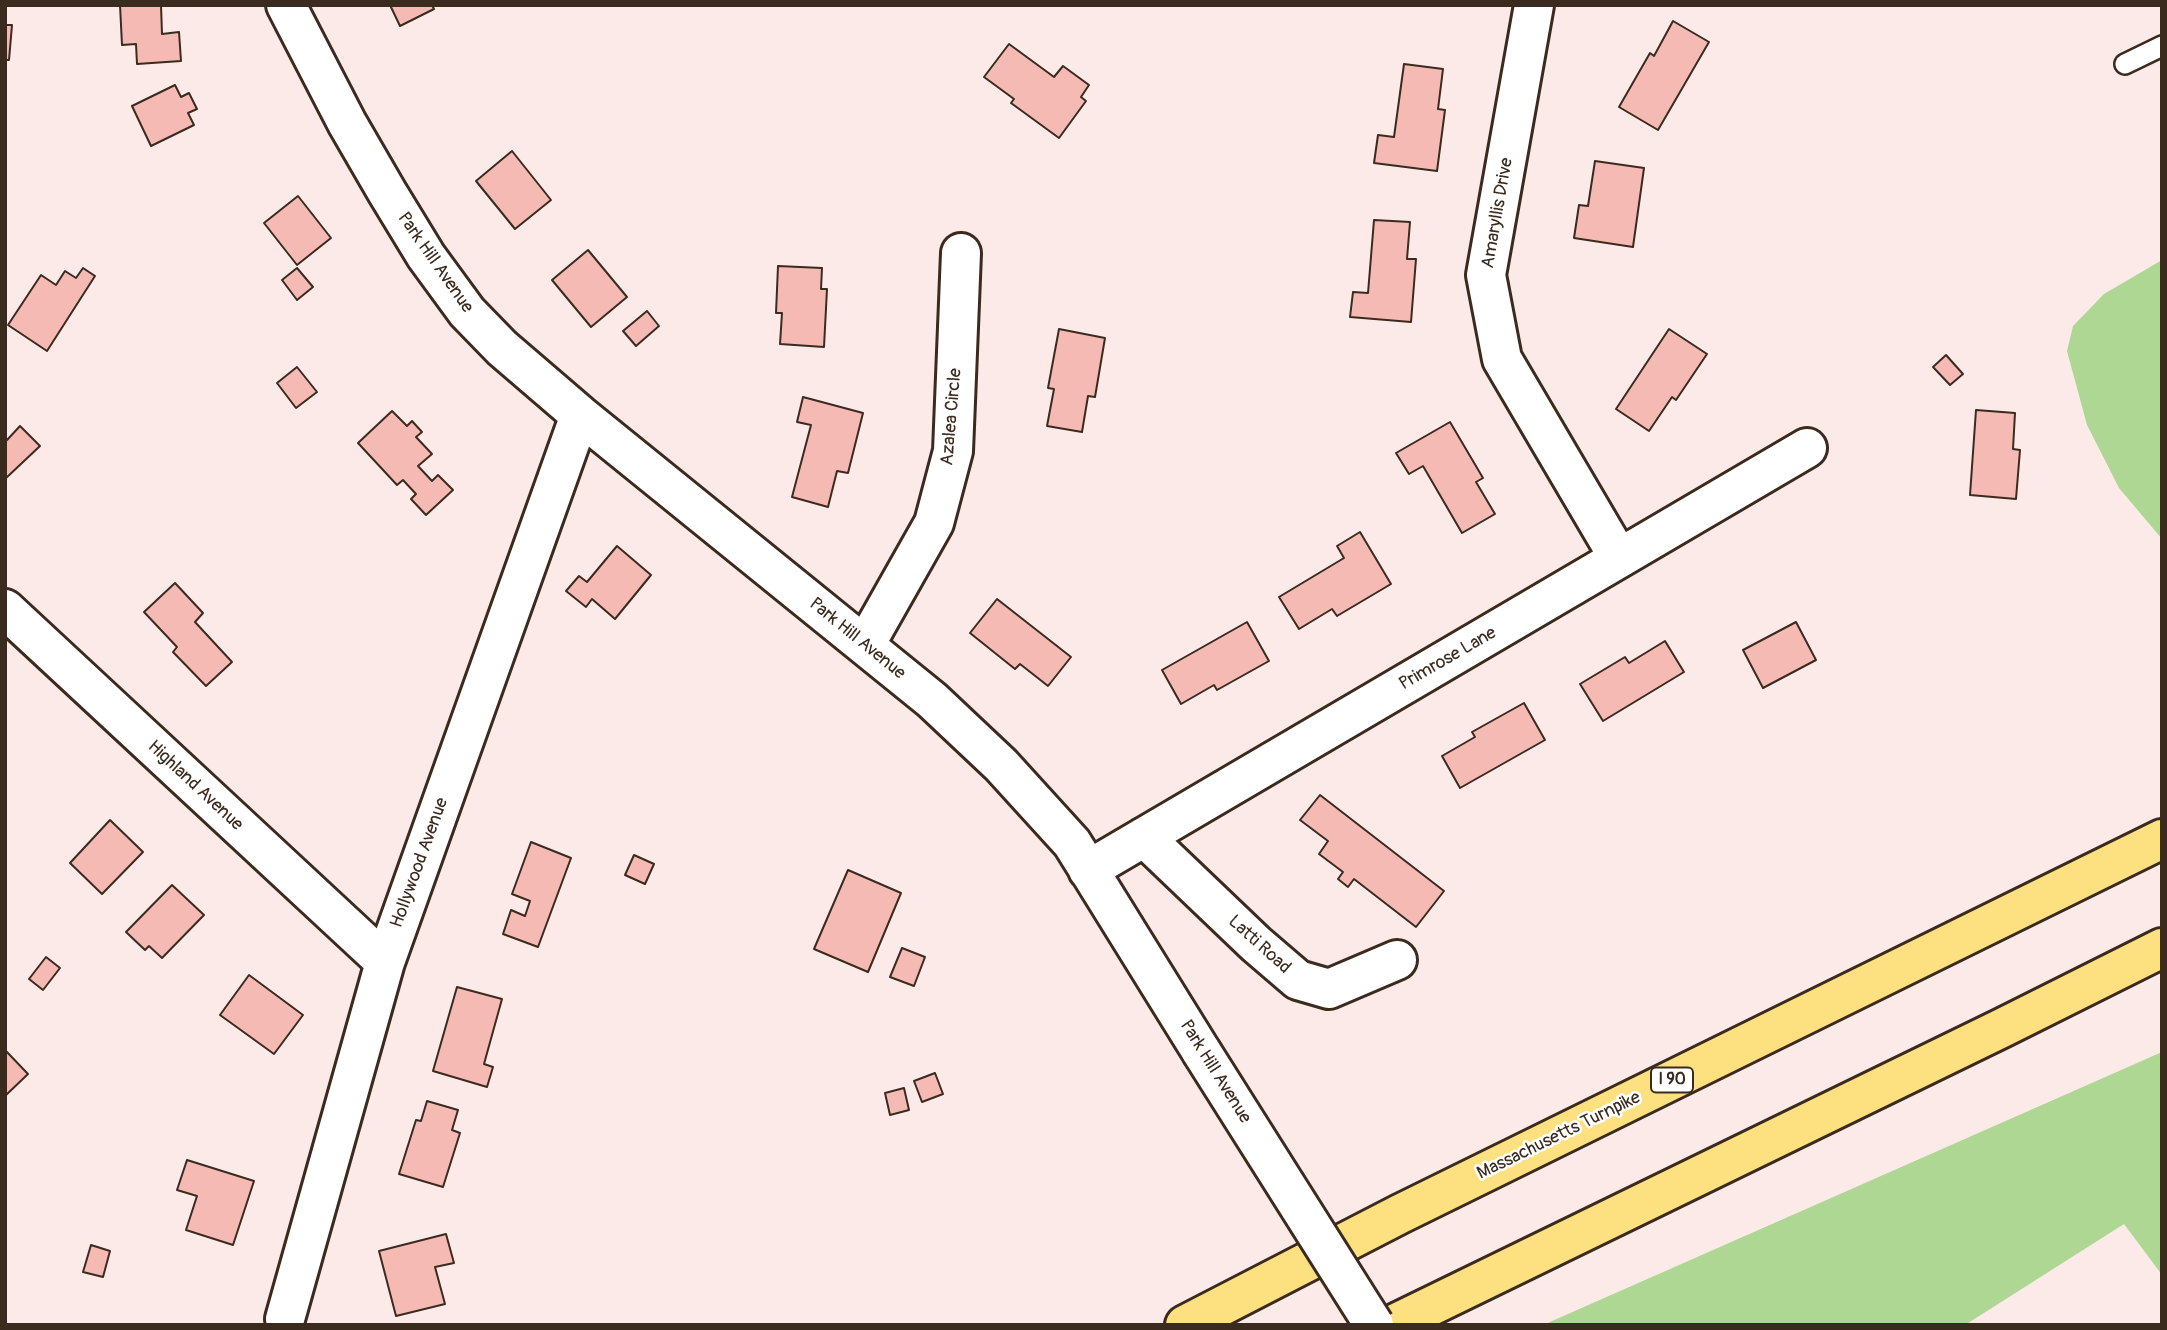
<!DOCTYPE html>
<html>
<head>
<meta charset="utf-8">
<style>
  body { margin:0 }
  #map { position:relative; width:2167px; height:1330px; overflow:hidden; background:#fceae9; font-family:Pangolin,sans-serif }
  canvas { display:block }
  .frame { position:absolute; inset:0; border:7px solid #3b2a1e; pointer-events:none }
</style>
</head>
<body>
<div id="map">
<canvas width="2167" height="1330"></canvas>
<div class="frame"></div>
</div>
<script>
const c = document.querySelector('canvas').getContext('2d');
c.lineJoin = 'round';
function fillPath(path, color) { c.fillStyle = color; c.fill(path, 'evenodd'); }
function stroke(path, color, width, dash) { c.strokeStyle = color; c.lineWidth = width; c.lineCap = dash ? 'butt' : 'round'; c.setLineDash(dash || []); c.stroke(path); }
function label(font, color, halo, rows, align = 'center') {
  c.font = font + ' Pangolin,sans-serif'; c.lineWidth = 5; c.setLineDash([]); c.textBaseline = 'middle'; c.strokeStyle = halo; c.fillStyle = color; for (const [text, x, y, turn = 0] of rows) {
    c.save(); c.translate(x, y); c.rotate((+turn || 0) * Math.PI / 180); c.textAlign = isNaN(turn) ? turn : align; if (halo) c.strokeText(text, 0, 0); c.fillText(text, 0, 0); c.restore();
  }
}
fillPath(new Path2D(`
  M2162 260V539L2119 488 2087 425 2067 351 2073 326 2104 294Z
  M2162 1052V1275L2124 1224 1965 1325H1543Z`), '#aed794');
const building = new Path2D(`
  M120 5H161L162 34 179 32 181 61 137 64 136 44 122 45Z
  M390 5H432L434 9 400 26Z
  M1673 21 1709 42 1658 130 1619 107 1650 53 1654 56Z
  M5 25H12L9 60H5Z
  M1009 44 1054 77 1063 66 1089 85 1081 97 1086 101 1059 138 1011 103 1014 99 984 77Z
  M1404 64 1443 69 1438 109 1445 110 1437 171 1374 163 1378 135 1394 137Z
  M175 85 181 97 189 93 197 109 188 113 194 125 151 146 132 106Z
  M512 151 551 200 515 229 476 181Z
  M1595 161 1644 168 1633 247 1574 238 1579 205 1588 206Z
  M298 196 331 238 297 265 264 223Z
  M1374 220 1410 222 1407 259H1416L1411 322 1350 317 1353 292 1368 293Z
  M588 250 627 297 591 327 552 280Z
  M778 266 822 268 821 289H827L824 347 780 344 782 313H776Z
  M83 268 95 276 47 351 8 325 41 275 56 285 65 271 76 278Z
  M297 268 313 287 297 300 282 280Z
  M647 311 659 326 636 346 623 331Z
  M1059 329 1105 338 1095 397 1088 396 1082 432 1047 426 1054 389 1048 388Z
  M1669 329 1707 354 1676 400 1672 397 1649 431 1616 409Z
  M1946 355 1963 374 1950 385 1933 367Z
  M297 367 317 392 296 408 277 383Z
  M803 397 863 413 848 473 837 471 828 507 792 497 811 425 797 422Z
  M1976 410 2015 413 2013 449 2020 450 2016 499 1970 495Z
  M392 411 407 426 412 421 422 432 416 437 432 454 418 466 432 481 438 475 453 490 426 515 411 499 416 494 403 480 397 485 358 443Z
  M1450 422 1483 478 1476 482 1495 514 1462 533 1423 466 1409 474 1396 453Z
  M20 426 40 446 5 479V438L7 440Z
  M1360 532 1391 584 1337 616 1332 609 1299 629 1279 597 1344 558 1337 546Z
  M617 546 651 575 615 619 592 599 586 607 566 591 579 576 587 582Z
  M175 583 203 613 195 622 232 662 206 686 173 652 177 647 144 612Z
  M997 599 1071 657 1048 686 1020 664 1015 669 970 633Z
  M1247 622 1269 661 1217 690 1214 685 1181 704 1162 670Z
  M1796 622 1816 660 1763 688 1743 650Z
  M1665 641 1684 672 1603 721 1580 684 1625 657 1629 663Z
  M1524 703 1545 740 1460 788 1442 756 1475 737 1472 732Z
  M1320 795 1444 891 1416 927 1354 879 1348 887 1338 879 1343 872 1319 854 1328 841 1300 820Z
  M110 820 143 852 102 894 70 863Z
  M531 842 571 858 538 947 503 934 511 910 525 916 530 901 512 894Z
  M634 855 654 864 645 884 625 875Z
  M848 870 901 893 868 972 814 949Z
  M172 885 204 915 162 958 149 946 145 950 126 932Z
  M902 948 925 957 914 986 890 977Z
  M46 957 60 968 43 990 29 979Z
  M249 975 303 1015 274 1054 220 1015Z
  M457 987 502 999 484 1064 493 1067 487 1087 433 1071Z
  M5 1050 28 1074 5 1096Z
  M935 1073 943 1094 922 1102 914 1081Z
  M904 1088 909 1110 890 1115 885 1093Z
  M427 1101 458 1110 452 1130 460 1133 443 1187 399 1174 416 1120 421 1121Z
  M187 1160 254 1181 233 1245 186 1230 197 1196 177 1190Z
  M446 1234 454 1263 435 1267 445 1304 396 1316 379 1251Z
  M91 1245 110 1251 103 1277 83 1272Z`);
fillPath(building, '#f6bab5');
stroke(building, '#3b2a1e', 2);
const lane = new Path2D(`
  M2125 64 2162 46`);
const street = new Path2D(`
  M286 5 347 123 387 192 426 256 467 312 502 348 580 415 932 700 1001 765 1072 843 1201 1051
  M1534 5 1486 275 1502 359 1619 558
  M5 609 385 962
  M865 645 934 523 953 451 961 253
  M1144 837 1256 944 1298 980 1329 989 1397 960
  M1088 870 1807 448
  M285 1319 385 962 580 415`);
const highway = new Path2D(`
  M1185 1325 1400 1214 2162 839
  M1392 1325 2002 1028 2162 948`);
stroke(lane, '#3b2a1e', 24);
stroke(street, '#3b2a1e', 44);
stroke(highway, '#3b2a1e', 44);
stroke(lane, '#fff', 19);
stroke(street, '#fff', 38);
stroke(highway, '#fde080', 38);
const streetBridge = new Path2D(`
  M1201 1051 1374 1325`);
stroke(streetBridge, '#3b2a1e', 44, []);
stroke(streetBridge, '#fff', 38);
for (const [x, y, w] of [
  [1672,1080,42]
]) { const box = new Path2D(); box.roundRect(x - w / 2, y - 12.5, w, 25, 5); c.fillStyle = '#fff'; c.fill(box); stroke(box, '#3b2a1e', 2); }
label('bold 16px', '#3b2a1e', null, [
  ["I 90",1672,1080]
]);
label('18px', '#3b2a1e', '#fff', [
  ["Amaryllis Drive",1498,213,-80],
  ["Park Hill Avenue",435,263,55],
  ["Azalea Circle",952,417,-85],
  ["Park Hill Avenue",857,639,39],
  ["Primrose Lane",1448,659,-30],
  ["Highland Avenue",195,786,43],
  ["Hollywood Avenue",420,863,-70],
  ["Latti Road",1259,945,42],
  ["Park Hill Avenue",1215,1072,58],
  ["Massachusetts Turnpike",1559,1136,-26]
]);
</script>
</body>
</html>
